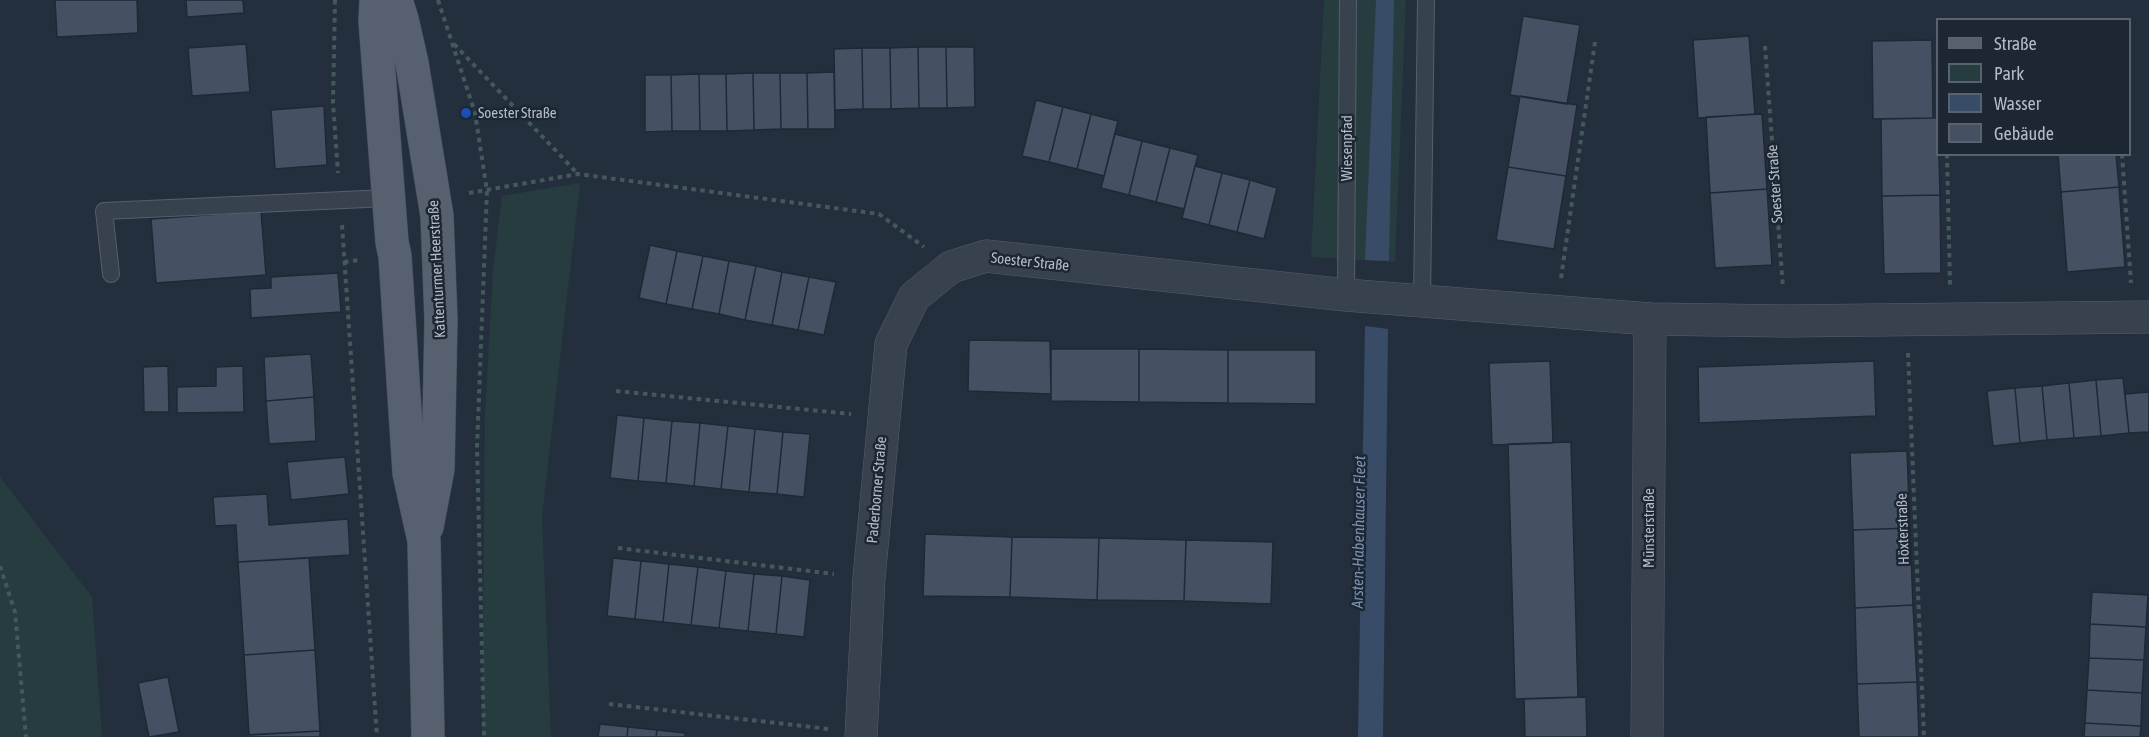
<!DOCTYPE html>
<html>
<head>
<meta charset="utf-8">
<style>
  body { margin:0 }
  #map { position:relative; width:2149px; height:737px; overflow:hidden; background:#242f3e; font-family:"Asap Condensed",sans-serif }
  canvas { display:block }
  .legend { position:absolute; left:1936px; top:18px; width:195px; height:138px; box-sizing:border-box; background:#1d2633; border:2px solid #59626f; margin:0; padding:8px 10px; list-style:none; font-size:18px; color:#b4bcc9 }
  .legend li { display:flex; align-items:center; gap:12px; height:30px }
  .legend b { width:30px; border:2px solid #59626f }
</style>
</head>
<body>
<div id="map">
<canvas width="2149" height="737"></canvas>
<ul class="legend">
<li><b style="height:8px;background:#56606e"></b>Straße</li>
<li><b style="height:16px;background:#263c3f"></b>Park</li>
<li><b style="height:16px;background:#394c67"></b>Wasser</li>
<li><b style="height:16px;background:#455162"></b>Gebäude</li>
</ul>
</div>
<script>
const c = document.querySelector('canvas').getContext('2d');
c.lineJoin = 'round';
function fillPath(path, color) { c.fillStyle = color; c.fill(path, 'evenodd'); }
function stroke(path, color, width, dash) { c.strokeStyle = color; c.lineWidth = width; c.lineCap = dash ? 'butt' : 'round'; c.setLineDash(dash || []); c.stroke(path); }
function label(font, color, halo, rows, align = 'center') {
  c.font = font + ' "Asap Condensed",sans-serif'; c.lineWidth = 5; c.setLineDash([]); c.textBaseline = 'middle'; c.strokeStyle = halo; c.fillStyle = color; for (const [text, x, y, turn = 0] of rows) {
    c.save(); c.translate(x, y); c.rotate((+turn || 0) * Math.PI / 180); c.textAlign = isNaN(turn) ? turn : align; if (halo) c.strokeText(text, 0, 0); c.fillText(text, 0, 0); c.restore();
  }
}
fillPath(new Path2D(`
  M1324 0H1406L1395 262 1311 257Z
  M580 183 542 517 551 737H482L485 416 493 270 502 196Z
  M0 477 92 597 102 737H0Z`), '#263c3f');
fillPath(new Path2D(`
  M1376 0H1394L1389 261 1365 260Z
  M1365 326 1388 329 1383 737H1358Z`), '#394c67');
const building = new Path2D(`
  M55 0H137L138 33 57 37Z
  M186 0H243L244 13 187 17Z
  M1523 16 1580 25 1567 104 1510 95Z
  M1749 36 1755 114 1698 118 1693 40Z
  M1932 40 1933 118 1873 119 1872 41Z
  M246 44 250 92 192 96 188 48Z
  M918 47 919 108 891 109 890 48Z
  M918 47H946L947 108H919Z
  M946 47H974L975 107 947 108Z
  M862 48 863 109 835 110 834 49Z
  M862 48H890L891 109H863Z
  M834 72 835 129H808L807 73Z
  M753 73H780L781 129 754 130Z
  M753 73 754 130 727 131 726 74Z
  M780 73H807L808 129H781Z
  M699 74 700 131H672L671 75Z
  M699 74H726L727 131H700Z
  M645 75H671L672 131 645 132Z
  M1520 96 1577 105 1566 176 1508 167Z
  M1036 100 1063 107 1049 162 1022 156Z
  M324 106 327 165 275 169 271 110Z
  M1063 107 1091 114 1077 169 1049 162Z
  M1091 114 1118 121 1104 176 1077 169Z
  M1762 114 1767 189 1710 193 1706 117Z
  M1933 118H1938L1940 195 1882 196 1881 119Z
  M1115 134 1142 141 1129 195 1101 188Z
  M1142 141 1170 148 1156 202 1129 195Z
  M1170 148 1198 155 1184 209 1156 202Z
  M2058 154H2116L2119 187 2061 192Z
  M1195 166 1222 173 1209 225 1182 218Z
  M1508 167 1566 176 1554 249 1496 240Z
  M1222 173 1250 180 1237 232 1209 225Z
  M1250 180 1277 188 1264 239 1237 232Z
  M2119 187 2125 267 2067 272 2061 192Z
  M1767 189 1772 265 1715 268 1710 193Z
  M1940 195 1941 273 1884 274 1882 196Z
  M261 211 266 275 156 283 151 219Z
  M650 245 677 251 666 304 639 298Z
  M677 251 703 256 692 309 666 304Z
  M703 256 729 261 719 314 692 309Z
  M729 261 756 266 745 320 719 314Z
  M756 266 782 272 772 325 745 320Z
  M782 272 809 277 798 330 772 325Z
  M338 273 341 312 251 318 250 289 271 288V277Z
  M809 277 836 282 824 335 798 330Z
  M969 340 1050 341 1051 394 968 391Z
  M1051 349H1139V402L1051 401Z
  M1139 349 1228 350V403L1139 402Z
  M1228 350H1316V404L1228 403Z
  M311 354 314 397 266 401 264 357Z
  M1550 361 1553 443 1492 445 1489 363Z
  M1874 361 1876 416 1699 423 1698 367Z
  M168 366 169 412H144L143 367Z
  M243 366 244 412 177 413V387L216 386V367Z
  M2123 378 2129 433 2101 436 2096 380Z
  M2096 380 2101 436 2074 438 2069 383Z
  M2069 383 2074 438 2047 440 2042 386Z
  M2042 386 2047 440 2020 443 2015 388Z
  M2015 388 2020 443 1993 446 1987 391Z
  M2149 392V432L2129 433 2125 394Z
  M314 397 316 441 269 444 266 401Z
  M617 415 644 418 638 481 610 478Z
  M644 418 672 421 666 483 638 481Z
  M672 421 700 423 694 486 666 483Z
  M700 423 728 426 721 489 694 486Z
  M728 426 755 429 749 492 721 489Z
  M755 429 783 432 777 494 749 492Z
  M783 432 810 434 804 497 777 494Z
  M1571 442 1578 697 1515 699 1508 444Z
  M1907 451 1910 528 1853 530 1850 453Z
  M345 457 349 494 291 500 287 462Z
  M267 494 269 525 348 519 350 555 238 562 236 525 215 526 213 497Z
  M1910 528 1913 605 1855 608 1853 530Z
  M925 534 1012 537 1010 597 923 596Z
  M1012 537 1099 538 1097 600 1010 597Z
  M1099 538 1186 540 1184 601 1097 600Z
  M1186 540 1273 542 1271 604 1184 601Z
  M309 558 315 650 244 655 238 562Z
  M613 558 641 561 635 619 607 616Z
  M641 561 669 564 663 622 635 619Z
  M669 564 698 567 691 625 663 622Z
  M698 567 726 571 719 628 691 625Z
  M726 571 754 574 748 631 719 628Z
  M754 574 782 576 776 634 748 631Z
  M782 576 810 580 804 637 776 634Z
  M2092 592 2148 595 2146 627 2090 624Z
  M1913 605 1917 682 1857 684 1855 608Z
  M2090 624 2146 627 2144 660 2089 658Z
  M315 650 320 731 249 735 244 655Z
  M2089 658 2144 660 2142 693 2087 690Z
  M168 677 179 732 149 737 138 683Z
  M1917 682 1919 737H1859L1857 684Z
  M2087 690 2142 693 2141 726 2085 723Z
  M1586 697 1587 737H1525L1524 699Z
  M2085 723 2141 726 2140 737H2084Z
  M600 724 628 727 627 737H598Z
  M628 727 657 730 656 737H627Z
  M657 730 685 733V737H656Z
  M320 731V737H244V735Z`);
fillPath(building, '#455162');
stroke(building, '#1f2835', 1.5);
const service = new Path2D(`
  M111 274 104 211 388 198
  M1346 295 1348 0
  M1422 300 1426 0`);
const minor = new Path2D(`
  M861 737 869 578 891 344 914 297 951 267 986 256 1346 295 1650 319 1785 321 2149 317
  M1647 737 1650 319`);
const primary = new Path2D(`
  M376 0 375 21 392 242 395 256 409 473 424 541 428 737
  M396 0 402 19 412 63 437 216 441 320 438 469 427 527`);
stroke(service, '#565f6c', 18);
stroke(minor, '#565f6c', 33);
stroke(primary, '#414a57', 34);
stroke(new Path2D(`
  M335 0 333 102 338 173
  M438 0 475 113 487 191 477 447 484 737
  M454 44 577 173
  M1765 46 1783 288
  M1947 154 1950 285
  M2122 154 2131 283
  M469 193 578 174 879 214 924 247
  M342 225 377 737
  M344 262 359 260
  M1561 278 1595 42
  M1908 353 1924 737
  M616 391 851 414
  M618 548 834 574
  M0 566 15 612 26 737
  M609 704 829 729`), '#44595c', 4, [4.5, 4.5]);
stroke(service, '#38414e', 16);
stroke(minor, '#38414e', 32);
stroke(primary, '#56606e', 33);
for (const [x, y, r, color] of [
  [466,113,6,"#1a4fb4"]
]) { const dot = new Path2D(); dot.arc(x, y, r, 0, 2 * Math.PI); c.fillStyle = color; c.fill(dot); stroke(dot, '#1d2633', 2); }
label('15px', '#b4bcc9', '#1d2633', [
  ["Soester Straße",478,113]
], 'left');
label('15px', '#b4bcc9', '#1d2633', [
  ["Wiesenpfad",1347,148,-90],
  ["Soester Straße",1775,184,-94],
  ["Soester Straße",1030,262,6],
  ["Kattenturmer Heerstraße",437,269,-93],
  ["Paderborner Straße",877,490,-85],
  ["Münsterstraße",1649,528,-90],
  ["Höxterstraße",1903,529,-92]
]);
label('italic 16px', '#7c92b1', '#1d2633', [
  ["Arsten-Habenhauser Fleet",1359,532,-89]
]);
</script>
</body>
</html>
